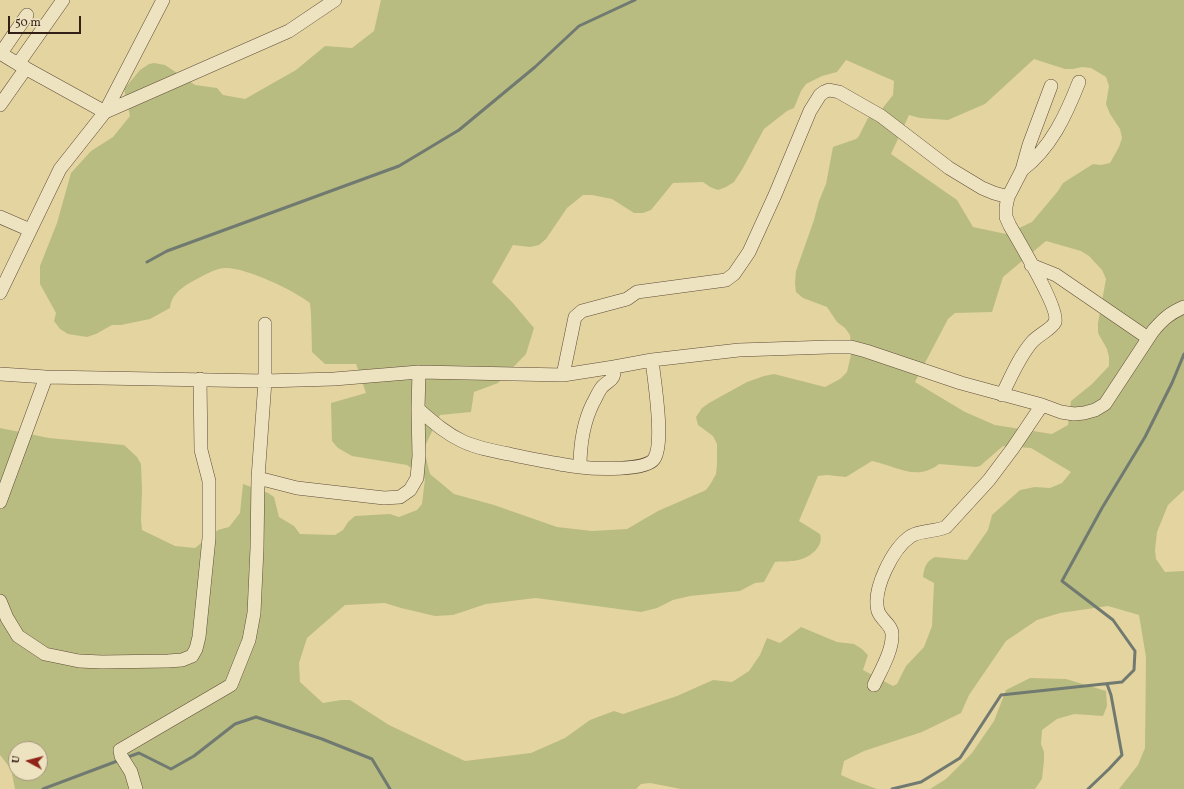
<!DOCTYPE html>
<html>
<head>
<meta charset="utf-8">
<style>
  body { margin:0 }
  #map { position:relative; width:1184px; height:789px; overflow:hidden; background:#e4d4a0; font-family:Vollkorn,serif }
  canvas { display:block }
  .north { position:absolute; left:8px; top:741px; width:40px; height:40px; box-sizing:border-box; background:#ede3c1; border:1px solid #a3957c; border-radius:50%; rotate:277deg; font-size:11px; font-weight:700; line-height:16px; text-align:center; color:#331f15 }
  .north::after { content:''; display:block; margin:auto; width:14px; height:18px; background:#8f2418; clip-path:polygon(50% 0,100% 100%,50% 72%,0 100%) }
  .scale { position:absolute; left:8px; top:16px; width:73px; height:18px; box-sizing:border-box; border:2px solid #331f15; border-top:0; padding-left:5px; font-size:12px; line-height:14px; white-space:nowrap; color:#331f15; -webkit-text-stroke:3px #ede3c1; paint-order:stroke }
</style>
</head>
<body>
<div id="map">
<canvas width="1184" height="789"></canvas>
<div class="north">U</div>
<div class="scale">50 m</div>
</div>
<script>
const c = document.querySelector('canvas').getContext('2d');
c.lineJoin = 'round';
function fillPath(path, color) { c.fillStyle = color; c.fill(path, 'evenodd'); }
function stroke(path, color, width, dash) { c.strokeStyle = color; c.lineWidth = width; c.lineCap = dash ? 'butt' : 'round'; c.setLineDash(dash || []); c.stroke(path); }
fillPath(new Path2D(`
  M381 0H1184V490L1168 505 1157 532 1155 550 1156 559 1165 572 1184 571V789H1119L1138 765 1145 748 1146 657 1139 615 1108 606 1060 613 1037 620 1006 641 969 695 961 713 922 732 864 751 844 761 841 775C853 781 864 784 877 789H681L650 783 641 784 636 789H15L11 769 0 755V428L49 438 124 445 137 457 141 464 142 490 141 520 142 530 175 546 195 548 218 530 229 527 240 513 243 484 268 493 274 497 279 517 294 526 300 534 335 535 343 530 348 522 355 516 390 514 399 517 417 510 422 504 425 479 407 465 352 456 338 448 332 441 331 403 366 393 356 364H325L312 352 311 314 310 303C293 290 247 268 226 268 215 268 205 275 195 280 187 284 176 291 172 300 171 302 170 306 170 308L150 319 121 325H112L96 334 87 337 68 334 60 329 54 321 56 313 40 284V266L57 223 71 173 91 151 113 137 130 116 124 89 140 70 149 64 154 63 165 65 195 85 217 88 223 95 245 99 296 70 325 46 352 48 374 31ZM1034 59 1065 69H1073L1082 67 1091 68 1106 77 1109 86 1106 104 1110 114 1120 129 1122 138 1119 147 1110 163 1101 165 1093 164 1063 183 1058 191 1032 222 1006 234 973 227 957 200 891 154 909 115 920 118 948 120 985 104ZM846 60 894 81 893 95 882 109 868 118 859 136 856 139 833 147 826 184 819 201 814 220 796 271 795 283 796 292 803 298 827 307 837 322 845 328 850 335 851 355 847 372 840 379 825 387 774 374 764 376 747 382 709 403 702 408 696 417 698 425 713 436 717 444V464L716 474 711 483 706 490 658 511 627 529 592 531 557 527 494 505 454 494 430 474 424 450 425 446 440 415 471 412 474 392 498 383 526 354 534 328 512 302 492 282 513 245 530 247 539 245 546 239 567 208 583 195H592L612 199 634 213H643L651 210 673 183 703 182 710 187 718 190 726 187 734 182 743 168 764 129 787 111 794 108 801 91 806 84 822 76 837 72ZM1046 241 1081 251 1089 256 1102 270 1106 279 1098 323V333L1107 349 1109 357V366L1092 384 1071 401 1068 425 1052 434 995 425 965 412 915 382 948 319 955 313 992 312 1003 277ZM1003 446 1031 448 1071 472 1062 483 1050 488 1035 487 1020 490 992 515 988 530 967 560 935 557C926 561 924 568 923 577L934 583 932 626 924 647 906 666 897 684 893 686 863 670 868 655 862 649 854 644 837 642 801 627 780 643 767 638 760 655 749 671 732 682 713 680 677 696 623 714 614 711 590 720 565 738 531 753 465 761 389 725 350 700H341L323 703 300 682 299 663 307 638 345 605 385 603 401 608 435 616 453 615 486 604 536 598 641 612 657 608 673 600 690 596 740 591 755 583 764 582 775 562C781 561 786 562 791 561 802 561 816 554 820 543 821 541 821 537 820 534L799 521 818 476 827 475 846 477 872 461C897 466 916 482 939 464L976 467 980 466ZM16 749H40V773H16Z
  M1030 678 1066 679 1106 691 1107 706 1103 716 1074 714 1057 719 1042 730 1041 744 1044 752V761L1042 779 1035 789H930L946 779 972 753 994 721 1006 690Z`), '#b9bc81');
stroke(new Path2D(`
  M147 262 167 251 399 166 459 130 535 67 579 26 635 0
  M125 758 139 753 171 769 194 756 235 724 256 717 322 739 372 759 390 789
  M43 789 120 760
  M892 789 921 782 960 758 1001 695 1122 682 1134 670 1135 651 1113 620 1062 581 1102 508 1145 437 1172 383 1184 354
  M1088 789 1109 769 1122 755 1111 695 1107 684`), '#707a71', 3);
const minor = new Path2D(`
  M0 53 18 64 105 112 289 31 335 0
  M1 53 27 15
  M18 64 63 0
  M0 105 26 68
  M1022 170C1051 148 1066 115 1079 82
  M0 217 30 230
  M1031 265 1056 275 1148 338
  M0 293 60 169 105 112 163 0
  M265 324V381L258 478 297 488 384 498 400 497 410 490 417 478 419 456 418 409
  M419 372 418 409C432 421 445 433 462 441 477 448 493 451 509 454 526 458 543 461 560 464 566 465 574 467 580 467 595 469 646 471 654 459 665 443 654 380 652 360
  M0 374 46 377 265 381 334 379 419 372 563 375 614 367 652 360 739 350 829 347H851L866 351 961 383 1042 405 1061 412 1074 414 1084 413 1095 410 1105 404 1153 331C1163 319 1170 313 1184 307
  M563 375 575 317 582 311 627 299 637 292 726 280 734 274 749 252 775 195 810 111 820 95 824 92 829 90 839 92 881 116 949 168 982 188 994 193 1008 197
  M1002 395C1011 377 1019 357 1032 342 1038 335 1052 329 1055 322 1060 310 1018 240 1010 226L1006 217V207L1008 197 1022 170 1029 145 1051 86
  M580 467C580 446 583 423 593 403 596 398 598 392 602 387 610 379 615 381 614 367
  M0 502 46 377
  M0 601 7 618 18 636 45 654 79 661 102 662 168 661 182 660 192 656 196 649 199 637 209 538V481L201 450 200 379
  M874 685C881 670 893 650 892 634 892 625 881 620 878 611 872 589 893 548 911 536 921 530 935 532 946 527L989 480 1013 448 1042 405
  M136 789 131 772 121 756 120 750 231 685 249 640 254 613 257 548 258 478`);
stroke(minor, '#5f4c38', 14);
stroke(minor, '#ede3c1', 13);
</script>
</body>
</html>
